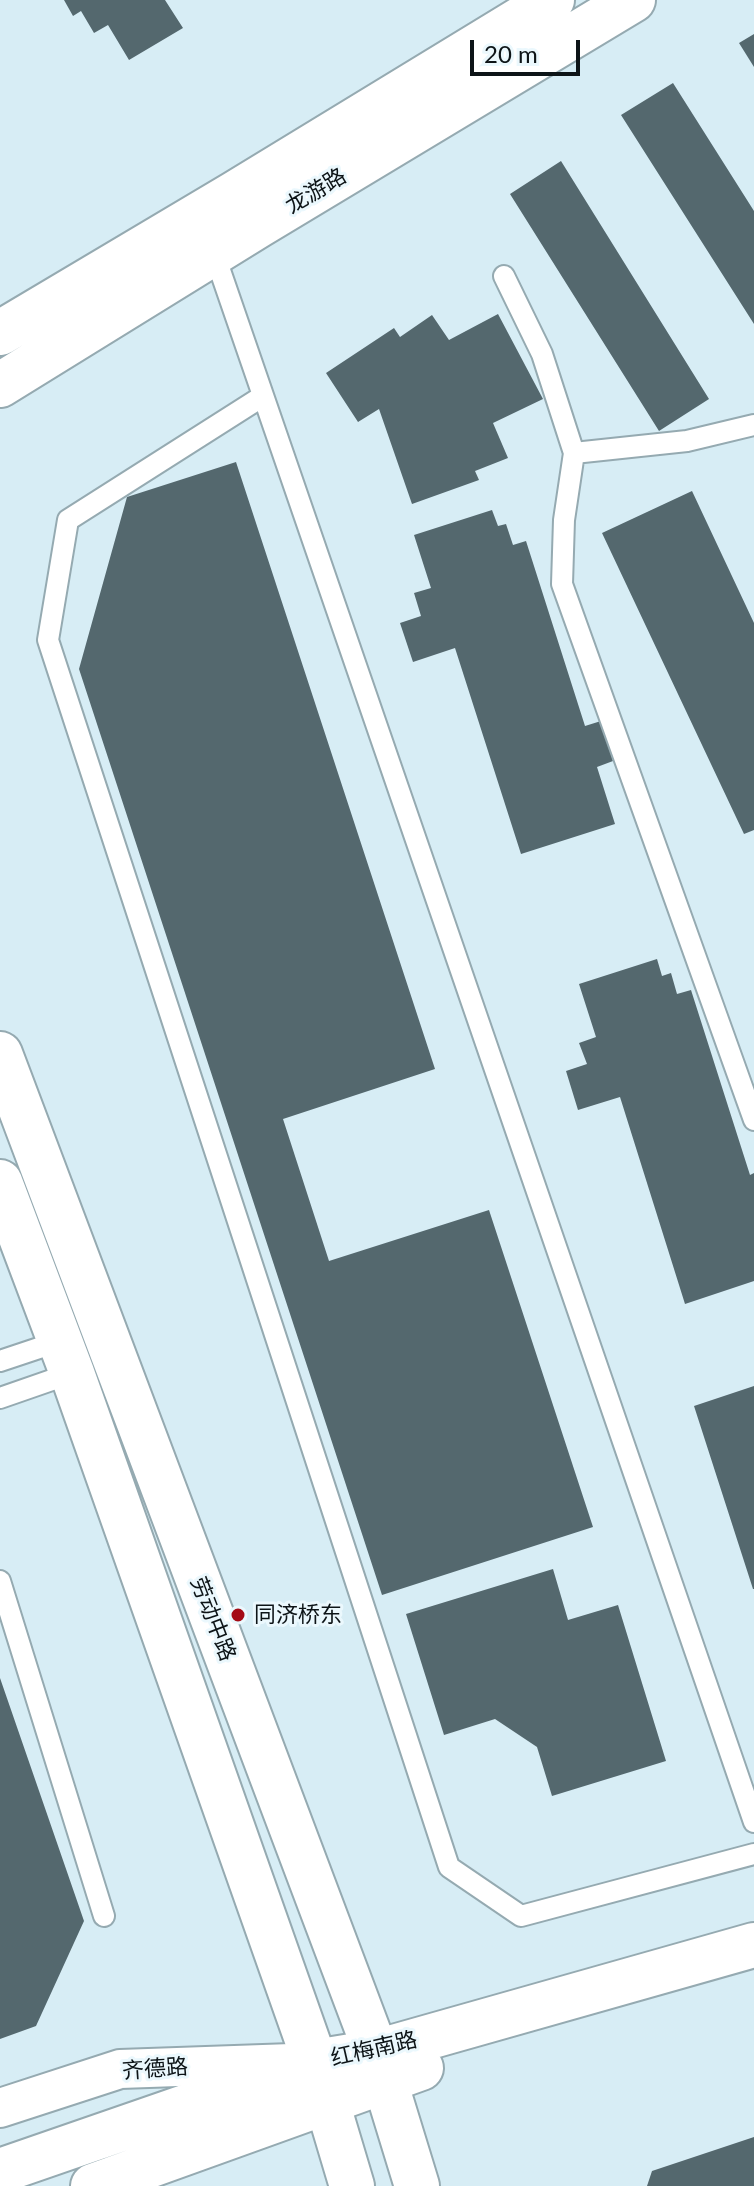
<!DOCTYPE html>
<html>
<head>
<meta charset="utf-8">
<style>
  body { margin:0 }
  #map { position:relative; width:754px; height:2186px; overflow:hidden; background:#d7edf5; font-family:Lato,sans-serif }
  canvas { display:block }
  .scale { position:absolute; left:470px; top:40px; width:110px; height:36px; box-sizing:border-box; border:4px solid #0d1417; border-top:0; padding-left:10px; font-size:24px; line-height:28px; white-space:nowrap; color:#0d1417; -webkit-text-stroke:6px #ebf8fd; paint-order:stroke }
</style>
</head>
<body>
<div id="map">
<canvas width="754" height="2186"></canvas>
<div class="scale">20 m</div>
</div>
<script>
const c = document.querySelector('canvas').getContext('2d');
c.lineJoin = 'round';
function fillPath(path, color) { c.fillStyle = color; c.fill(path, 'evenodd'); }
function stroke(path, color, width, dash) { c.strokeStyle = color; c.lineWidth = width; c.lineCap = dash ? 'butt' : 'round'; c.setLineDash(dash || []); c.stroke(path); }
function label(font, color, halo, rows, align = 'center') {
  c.font = font + ' Lato,"Noto Sans SC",sans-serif'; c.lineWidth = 6; c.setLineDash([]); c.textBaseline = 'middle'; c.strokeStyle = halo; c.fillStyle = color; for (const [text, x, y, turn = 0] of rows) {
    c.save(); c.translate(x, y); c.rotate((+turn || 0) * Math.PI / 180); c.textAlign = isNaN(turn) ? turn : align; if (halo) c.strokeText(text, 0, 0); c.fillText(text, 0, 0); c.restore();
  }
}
fillPath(new Path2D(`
  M64 0H165L183 28 129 60 108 25 94 33 81 11 73 16Z
  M754 34V67L739 43Z
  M673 83 754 211V324L621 115Z
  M561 161 709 399 659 431 510 194Z
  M498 314 543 399 493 423 508 458 475 471 479 480 412 504 379 409 358 422 326 373 394 328 400 337 432 315 449 340Z
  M236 462 435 1069 283 1119 329 1261 489 1210 593 1527 382 1595 79 669 127 497Z
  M692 491 754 623V830L744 834 602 533Z
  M492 510 498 526 506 524 513 545 526 541 585 726 601 721 613 761 597 767 615 824 521 854 455 648 413 662 400 623 421 616 414 593 431 588 414 535Z
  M657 959 662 976 671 973 677 994 691 990 750 1175 754 1173V1281L685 1304 620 1097 578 1110 566 1071 587 1064 579 1043 596 1037 579 984Z
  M754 1386V1589H753L694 1406Z
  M553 1569 568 1620 618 1605 666 1761 552 1796 537 1747 495 1719 444 1735 406 1614Z
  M0 1678 84 1921 36 2026 0 2039Z
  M754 2137V2186H647L652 2171Z`), '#54686e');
const service = new Path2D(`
  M214 253 754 1822
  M504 276 542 354 574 453 564 520 562 584 754 1120
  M263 396 68 520 48 640 449 1867 521 1916 754 1854
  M574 453 687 441 754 425
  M0 1361 60 1341
  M0 1398 72 1373
  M0 1581 104 1916`);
const minor = new Path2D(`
  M0 2108 120 2069 292 2063`);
const tertiary = new Path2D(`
  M0 2171 315 2062 376 2052 754 1945
  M93 2186 421 2068`);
const secondary = new Path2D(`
  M0 333 234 194 552 0
  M0 385 259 225 633 0`);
const primary = new Path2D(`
  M0 1054 376 2052 417 2186
  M0 1182 72 1373 315 2062 352 2186`);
stroke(service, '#95aab1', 24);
stroke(minor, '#95aab1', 42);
stroke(tertiary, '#95aab1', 48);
stroke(secondary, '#95aab1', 48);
stroke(primary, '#95aab1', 48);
stroke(service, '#fff', 20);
stroke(minor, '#fff', 38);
stroke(tertiary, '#fff', 44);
stroke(secondary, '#fff', 44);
stroke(primary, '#fff', 44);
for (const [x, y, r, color] of [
  [238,1615,8,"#a40a15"]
]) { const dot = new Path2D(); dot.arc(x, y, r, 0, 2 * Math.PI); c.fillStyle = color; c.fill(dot); stroke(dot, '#ebf8fd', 3); }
label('22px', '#0d1417', '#ebf8fd', [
  ["龙游路",316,191,-31],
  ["劳动中路",213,1619,69],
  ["红梅南路",374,2049,-13],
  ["齐德路",155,2069,-4]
]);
label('22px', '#0d1417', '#ebf8fd', [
  ["同济桥东",254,1615]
], 'left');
</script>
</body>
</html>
